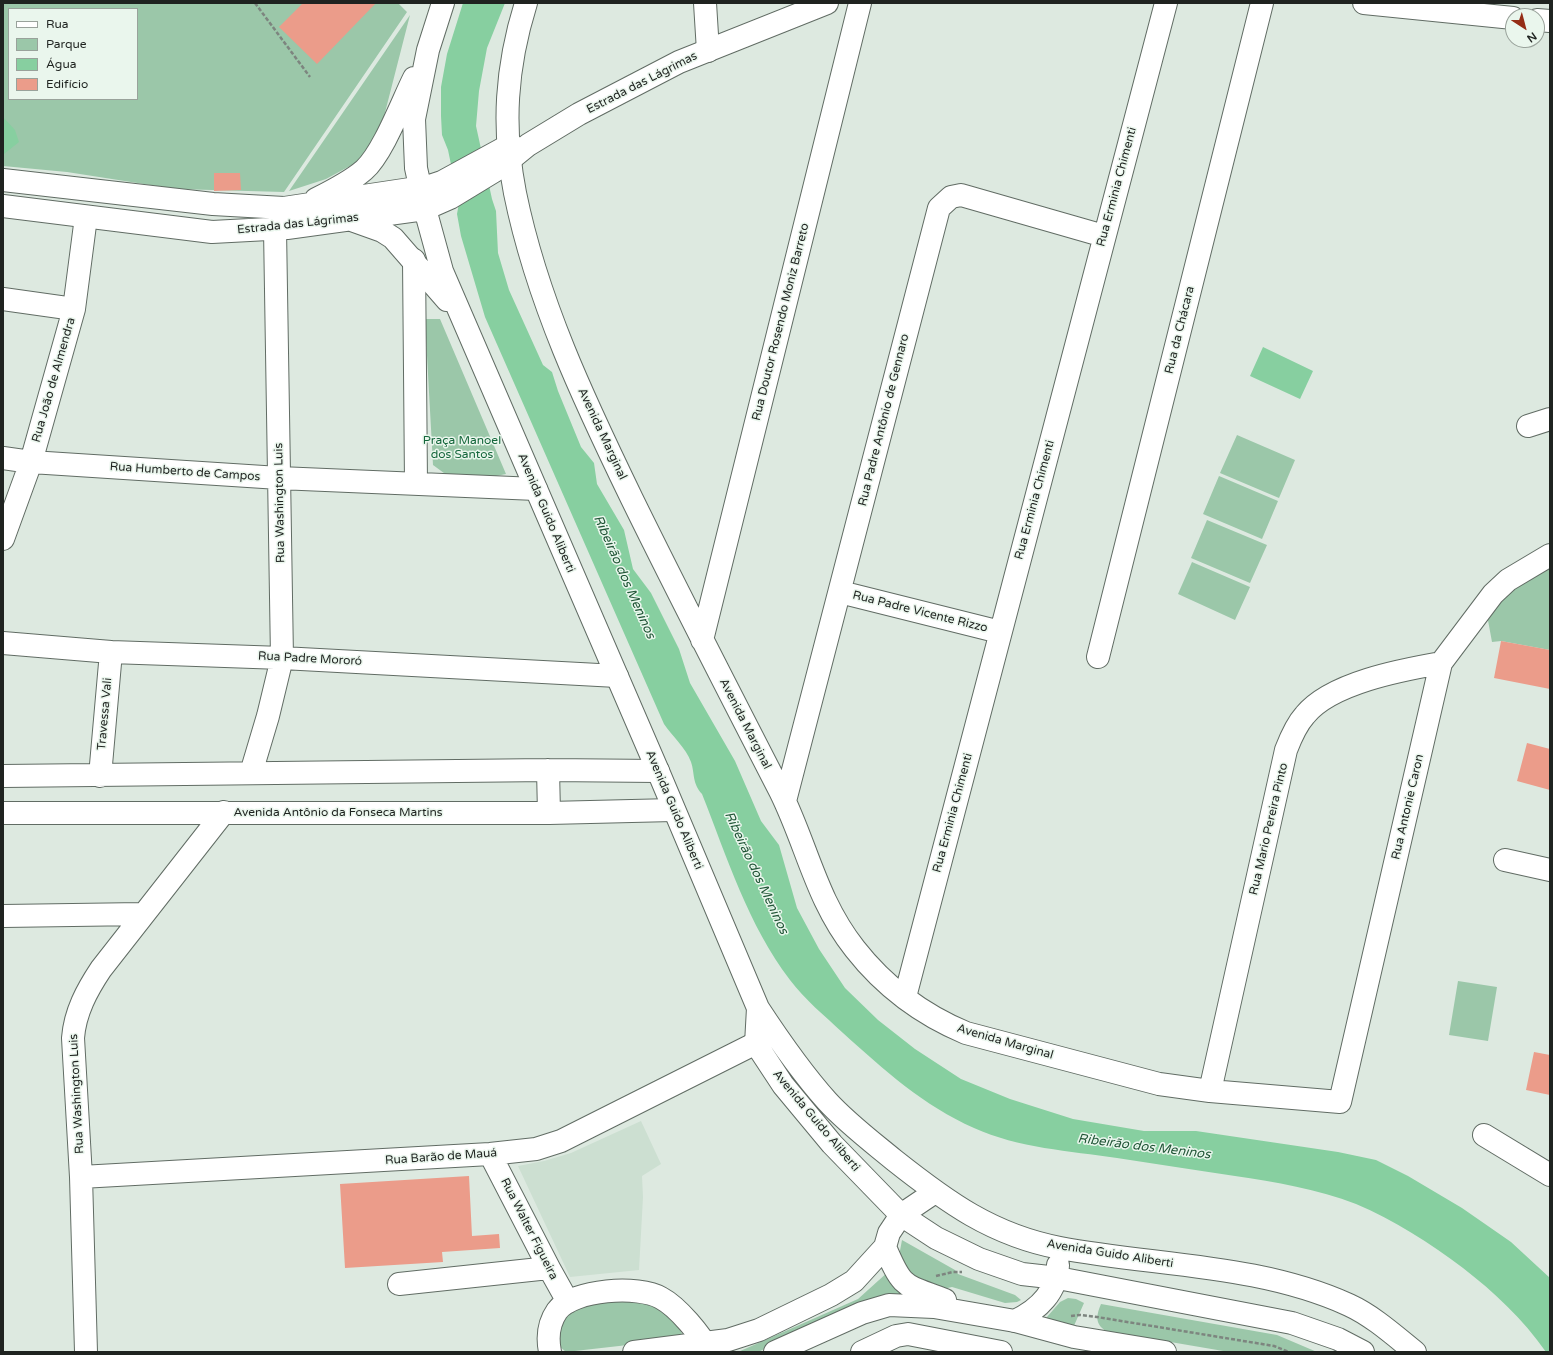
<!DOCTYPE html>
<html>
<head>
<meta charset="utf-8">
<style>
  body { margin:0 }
  #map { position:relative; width:1553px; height:1355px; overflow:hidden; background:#dde9e0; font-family:"Varela Round",sans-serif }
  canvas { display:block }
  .frame { position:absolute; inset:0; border:4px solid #1f2320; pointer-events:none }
  .legend { position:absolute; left:8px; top:8px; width:130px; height:92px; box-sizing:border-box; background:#eaf6ed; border:1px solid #99a29b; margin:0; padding:5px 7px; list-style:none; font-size:12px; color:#1f2320 }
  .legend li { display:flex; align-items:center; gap:8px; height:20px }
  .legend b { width:20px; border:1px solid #99a29b }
  .north { position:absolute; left:1505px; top:8px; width:40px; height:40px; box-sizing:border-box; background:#eaf6ed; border:1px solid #99a29b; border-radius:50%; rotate:144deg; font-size:11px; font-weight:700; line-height:16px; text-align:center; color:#1f2320 }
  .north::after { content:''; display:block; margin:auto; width:14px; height:18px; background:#952d16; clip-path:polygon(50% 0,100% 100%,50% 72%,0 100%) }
</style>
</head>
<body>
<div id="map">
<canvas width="1553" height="1355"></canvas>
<div class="frame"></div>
<ul class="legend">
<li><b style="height:5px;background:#fff"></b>Rua</li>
<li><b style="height:11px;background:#9bc7a9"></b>Parque</li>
<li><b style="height:11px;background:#87cfa0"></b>Água</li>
<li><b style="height:11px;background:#eb9c8a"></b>Edifício</li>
</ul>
<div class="north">N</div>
</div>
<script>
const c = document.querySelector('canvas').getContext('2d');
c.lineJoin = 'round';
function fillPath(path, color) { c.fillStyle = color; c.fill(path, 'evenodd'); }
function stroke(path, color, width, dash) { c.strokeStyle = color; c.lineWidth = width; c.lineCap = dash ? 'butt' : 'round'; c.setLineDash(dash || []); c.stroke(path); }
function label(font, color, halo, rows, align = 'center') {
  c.font = font + ' "Varela Round",sans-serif'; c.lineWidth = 3; c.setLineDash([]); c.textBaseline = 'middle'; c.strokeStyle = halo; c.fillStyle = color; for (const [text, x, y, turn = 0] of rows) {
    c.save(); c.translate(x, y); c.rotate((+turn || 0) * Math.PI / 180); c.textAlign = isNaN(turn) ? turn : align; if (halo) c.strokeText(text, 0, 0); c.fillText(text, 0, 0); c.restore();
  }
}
fillPath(new Path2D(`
  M641 1121 661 1164 642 1176 643 1197 639 1270 570 1277 518 1166 544 1161 571 1153Z`), '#ccdfd1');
fillPath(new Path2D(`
  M3 3H398L407 12 284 192 176 189 67 172 3 166ZM9 9H137V99H9Z
  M410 15 379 136 361 160 326 179 289 191Z
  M425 319H440L506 474 476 480 448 476 433 465Z
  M1237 435 1295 460 1279 498 1220 473Z
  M1219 476 1278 501 1262 539 1203 514Z
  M1207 520 1267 545 1250 583 1191 558Z
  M1192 562 1250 587 1235 620 1178 594Z
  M1550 564V650L1501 641 1492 642 1487 615 1515 584Z
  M1458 981 1497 987 1488 1041 1449 1035Z
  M902 1240 955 1270 958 1274 1015 1295 1021 1300 1017 1302 1005 1303 952 1287 943 1289 917 1286 899 1256Z
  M889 1271 904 1296 869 1300 758 1352H738L858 1299Z
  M642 1293 675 1319 682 1334 672 1340 566 1352 559 1346 557 1332 561 1322 581 1303Z
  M1068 1298 1076 1299 1084 1303 1073 1328 1040 1325 1060 1302Z
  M1101 1304 1277 1335 1317 1352H1229L1106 1331C1095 1324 1096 1316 1101 1304Z`), '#9bc7a9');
fillPath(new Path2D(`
  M463 3H505L487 48 479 91 476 126 492 199 496 211 498 253 509 290 543 365 552 372 558 391 581 447 594 463 597 484 624 530 633 569 651 593 679 649 690 683 735 761 761 821 779 845 797 908 819 949 845 988 878 1020 915 1049 961 1079 1010 1099 1073 1119 1144 1131H1196L1338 1152 1376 1160 1408 1176 1462 1208 1511 1242 1550 1278V1352H1546C1523 1319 1494 1292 1463 1268 1430 1243 1394 1220 1356 1204 1318 1189 1275 1182 1235 1176 1195 1170 1156 1164 1117 1158 1070 1151 1018 1148 974 1128 924 1106 884 1070 843 1033 825 1016 805 1000 790 980 748 925 727 857 702 794 692 783 695 774 691 762 686 748 672 736 664 724L485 317 461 236 457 214 459 203 448 150 442 135 441 116V87L447 54Z
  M3 117 15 130 19 142 4 154Z
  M1263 347 1313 371 1300 399 1250 376Z`), '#87cfa0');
fillPath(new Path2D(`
  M303 3H376L317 64 279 27Z
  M214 173H240L241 190 214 191Z
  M1501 641 1550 650V689L1494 678Z
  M1527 743 1550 749V790L1517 781Z
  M1534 1052 1550 1055V1095L1526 1090Z
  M469 1176 472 1236 499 1234 500 1248 442 1252 443 1262 345 1268 340 1184Z`), '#eb9c8a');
const minor = new Path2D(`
  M526 3C506 67 502 127 515 193 537 301 584 400 632 499 680 597 730 694 780 791 807 845 816 900 855 949 884 986 923 1015 966 1033L1159 1084 1210 1091 1340 1102 1441 663 1493 594 1508 580 1550 555
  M705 3 708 51
  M414 260 416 483
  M3 299 74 309
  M1528 426 1550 419
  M3 458 31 462 279 478 536 489
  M3 539 31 462 74 309 86 217
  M840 592 1000 632
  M702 640 860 3
  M3 643 111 652 282 658 617 676
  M1098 657 1262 3
  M548 770 549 813
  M251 773 268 716 282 658 275 229
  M3 776 548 770 658 771
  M100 776 111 652
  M785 801 939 208 951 197 961 195 1104 236
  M3 813H549L673 810
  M1505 860 1550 870
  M3 916 142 914
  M905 997 1166 3
  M1210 1091 1286 750C1291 737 1296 725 1305 715 1331 683 1401 670 1441 663
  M1484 1135 1550 1175
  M490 1154 549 1268 568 1302
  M81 1177 490 1154 536 1149 561 1141 772 1035
  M399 1284 549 1268
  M1015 1321 1074 1337 1165 1352
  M86 1352 81 1177 73 1038C75 1012 87 990 101 969L224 812
  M550 1352C547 1337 548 1324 557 1311 573 1289 639 1285 661 1298 678 1307 701 1335 710 1352
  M862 1352 896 1336 908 1334 1001 1352`);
const major = new Path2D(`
  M443 3 428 50 414 119 416 168 425 209 442 271 658 771 758 1008C779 1040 801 1072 827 1101 847 1123 871 1141 894 1160 947 1202 992 1235 1060 1248 1156 1266 1259 1264 1349 1305 1373 1316 1395 1336 1415 1352
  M1364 3 1513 18
  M1537 20 1550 21
  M3 180 213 204 284 208 430 186 442 182 508 146H513
  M316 199C332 191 350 182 364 170 383 153 402 102 414 78
  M3 206 212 232 287 228 425 209 450 198 501 167 528 145 579 114 679 62 827 3
  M354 221 382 231 393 238 447 300
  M758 1008 756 1044 783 1085 832 1144 901 1215 936 1238 979 1259 1022 1274 1058 1278 1292 1323 1338 1339 1363 1352
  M885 1247C903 1290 904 1284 945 1300
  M634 1352 728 1340 759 1330 831 1295 854 1281 885 1247 889 1233 901 1215 935 1192
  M775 1352 862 1313 889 1305 934 1307 1015 1321C1038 1310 1057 1292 1058 1265`);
stroke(minor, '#616c64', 24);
stroke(major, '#616c64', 24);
stroke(new Path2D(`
  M255 3 310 77
  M936 1276 953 1272H962
  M1071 1316 1080 1315 1097 1317 1274 1346 1289 1352`), '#7d857f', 2.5, [4, 2]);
stroke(minor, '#fff', 22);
stroke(major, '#fff', 22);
label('12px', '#1f2320', '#eaf6ed', [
  ["Estrada das Lágrimas",642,83,-27],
  ["Rua Erminia Chimenti",1117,187,-75],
  ["Estrada das Lágrimas",298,224,-6],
  ["Rua Doutor Rosendo Moniz Barreto",781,322,-76],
  ["Rua da Chácara",1180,330,-76],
  ["Rua João de Almendra",54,380,-74],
  ["Rua Padre Antônio de Gennaro",884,420,-76],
  ["Avenida Marginal",602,434,65],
  ["Rua Humberto de Campos",185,472,4],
  ["Rua Erminia Chimenti",1035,500,-75],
  ["Rua Washington Luis",280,503,-91],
  ["Avenida Guido Aliberti",546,513,67],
  ["Rua Padre Vicente Rizzo",920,612,14],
  ["Rua Padre Mororó",310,659,3],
  ["Travessa Vali",105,714,-85],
  ["Avenida Marginal",745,724,63],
  ["Rua Antonie Caron",1408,807,-77],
  ["Avenida Guido Aliberti",674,810,67],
  ["Avenida Antônio da Fonseca Martins",338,813],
  ["Rua Erminia Chimenti",953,813,-75],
  ["Rua Mario Pereira Pinto",1269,829,-77],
  ["Avenida Marginal",1005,1042,16],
  ["Rua Washington Luis",77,1094,-93],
  ["Avenida Guido Aliberti",816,1121,50],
  ["Rua Barão de Mauá",441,1157,-4],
  ["Rua Walter Figueira",529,1229,63],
  ["Avenida Guido Aliberti",1110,1254,9]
]);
label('12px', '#14663b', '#eaf6ed', [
  ["Praça Manoel",462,441],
  ["dos Santos",462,455]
]);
label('italic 13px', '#215637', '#eaf6ed', [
  ["Ribeirão dos Meninos",624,577,66],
  ["Ribeirão dos Meninos",756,873,65],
  ["Ribeirão dos Meninos",1144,1147,7]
]);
</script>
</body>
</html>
